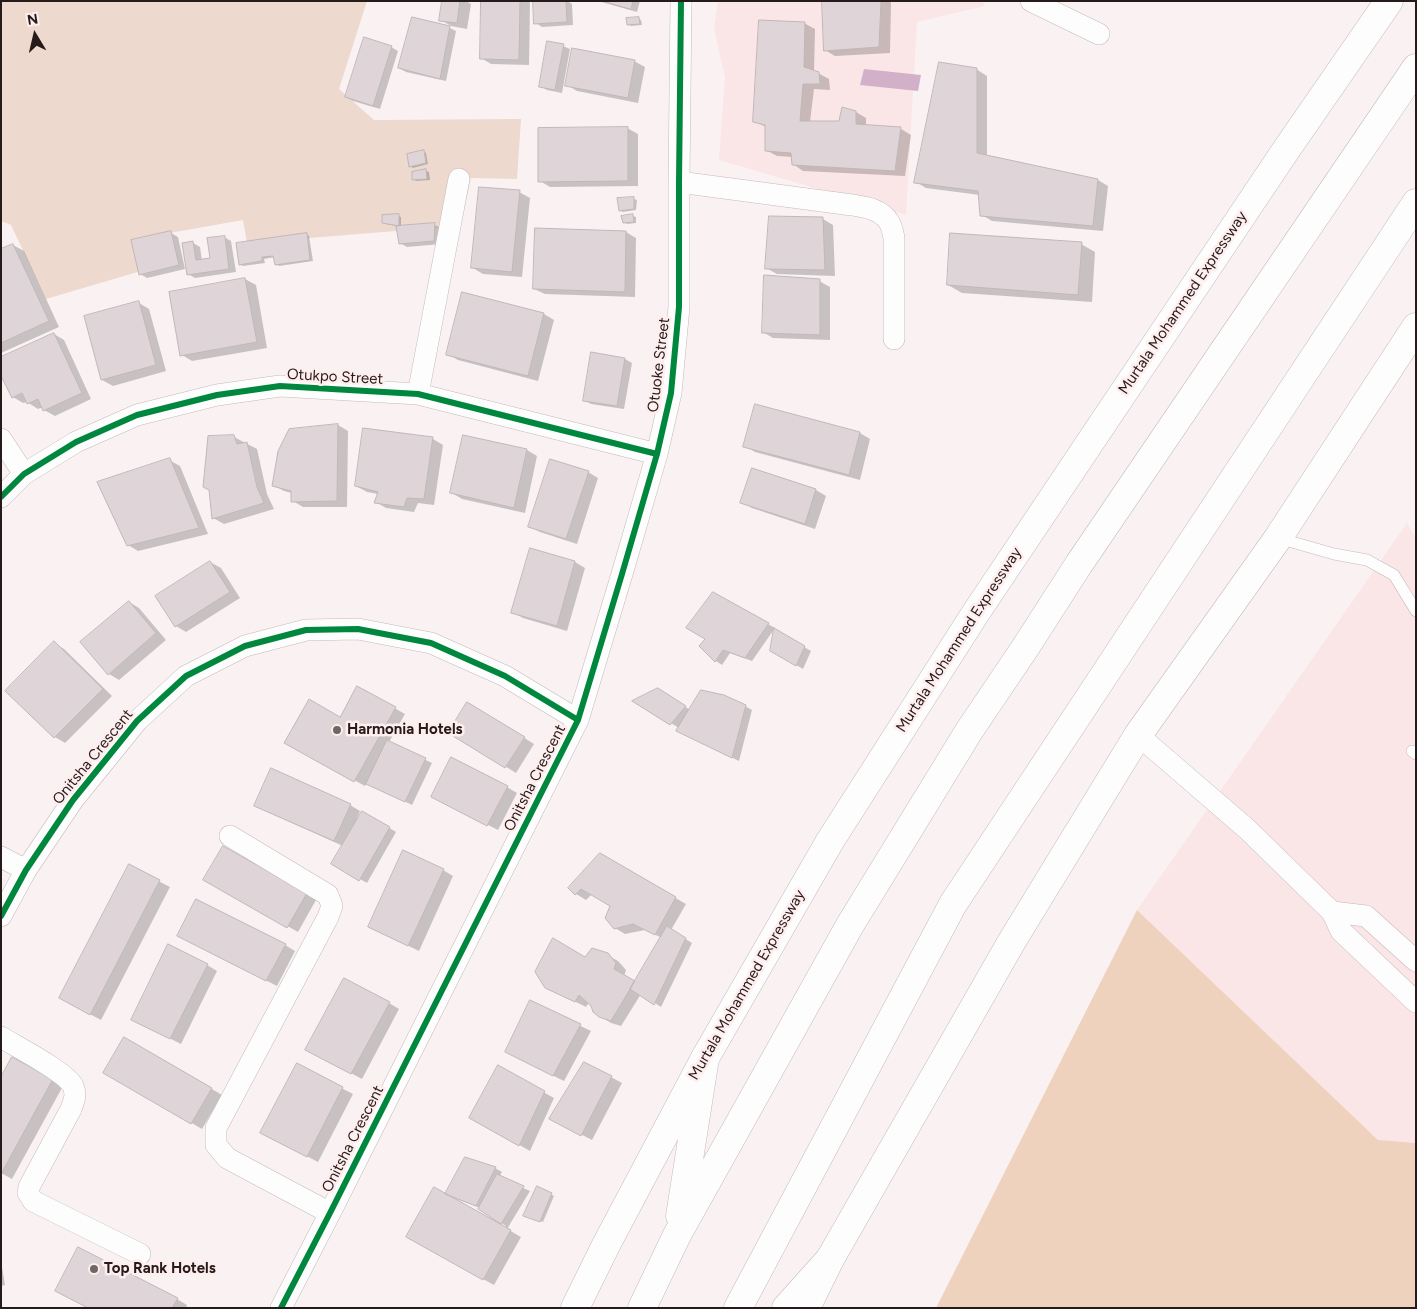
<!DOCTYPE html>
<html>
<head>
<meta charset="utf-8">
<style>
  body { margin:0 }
  #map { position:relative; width:1417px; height:1309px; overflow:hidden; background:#faf2f2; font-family:Figtree,sans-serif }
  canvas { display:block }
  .frame { position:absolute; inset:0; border:2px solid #271a1a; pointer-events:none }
  .north { position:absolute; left:10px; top:10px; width:50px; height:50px; -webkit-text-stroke:4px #feeeee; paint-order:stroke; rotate:351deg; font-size:14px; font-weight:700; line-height:20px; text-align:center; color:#271a1a }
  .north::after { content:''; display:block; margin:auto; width:18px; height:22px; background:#271a1a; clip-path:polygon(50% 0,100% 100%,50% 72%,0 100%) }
</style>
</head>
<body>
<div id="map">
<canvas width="1417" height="1309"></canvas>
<div class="frame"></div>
<div class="north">N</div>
</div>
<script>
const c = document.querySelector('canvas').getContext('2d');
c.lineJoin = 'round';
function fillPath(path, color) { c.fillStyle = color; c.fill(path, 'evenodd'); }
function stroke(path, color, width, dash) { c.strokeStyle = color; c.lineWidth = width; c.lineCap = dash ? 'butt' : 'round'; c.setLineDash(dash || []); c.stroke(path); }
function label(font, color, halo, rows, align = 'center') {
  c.font = font + ' Figtree,sans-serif'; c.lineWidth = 5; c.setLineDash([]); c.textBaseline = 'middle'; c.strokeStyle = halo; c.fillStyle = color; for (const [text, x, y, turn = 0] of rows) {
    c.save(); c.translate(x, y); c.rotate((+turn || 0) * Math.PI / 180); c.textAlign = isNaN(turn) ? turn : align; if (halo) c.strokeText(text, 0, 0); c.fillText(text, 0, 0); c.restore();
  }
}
fillPath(new Path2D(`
  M718 1H982L985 6 917 22 906 215 719 160 725 77 714 29Z
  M1407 523 1416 538V1143L1379 1141 1137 910Z`), '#fbe6e7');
fillPath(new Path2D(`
  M1 1H367L339 89 374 120 521 119 517 179 471 178 461 225 446 227 247 243 243 220 136 239 141 271 46 299 11 225 1 221Z`), '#edd9cd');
fillPath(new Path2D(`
  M1137 910 1378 1140 1416 1143V1308H936Z`), '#efd2be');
fillPath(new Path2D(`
  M864 69 921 75 918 91 860 85Z`), '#d2b0c9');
fillPath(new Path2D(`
  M444 1H466L471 4 467 29 451 26 441 20Z
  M482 1H528L530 3 529 65 491 64 481 58Z
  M543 1H567L572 4 573 25 542 27 536 23Z
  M598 1H640L637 12Z
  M823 1H889L891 3 890 53 835 56 825 50Z
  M638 19 641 20 642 25 631 26 628 24Z
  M804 23 815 29 814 71 829 79 830 90 814 89 810 122H840L856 112 866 118V126L901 129 911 135 905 176 803 171 793 164V157L777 156 766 150V127L754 121Z
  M450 28 456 31 446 81 406 72 399 68Z
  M563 46 570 49 562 93 547 90 540 86Z
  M391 47 398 51 380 109 353 101 346 97Z
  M634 61 645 67 638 103 577 91 567 85Z
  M976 69 987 76V156L1098 180 1108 186 1103 231 992 221 982 215 980 195 926 188 916 182Z
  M627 128 638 134V186L550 187 540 181Z
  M423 151 426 153 428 164 413 168 410 166Z
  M426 171 429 172 430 180 416 181 414 179Z
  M519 192 530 198 522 277 483 274 473 268Z
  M619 199H634L637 200 636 210 623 212 620 210Z
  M398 216 401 217V227L434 225 441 228V244L407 247 400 243 397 226 386 224Z
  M633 216 636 217V223L627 224 624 222Z
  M823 219 833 225 835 276 777 274 766 268Z
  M536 229 626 232 636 238 635 297 545 294 534 289Z
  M171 233 178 237 185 269 147 278 140 274Z
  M307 235 309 236 313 261 279 266 276 264 275 257 264 259 265 263 243 266 240 264Z
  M224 237 231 241 236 272 195 278 188 274 193 243 200 247 202 261 211 259Z
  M1081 244 1095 252 1092 302 962 293 948 285Z
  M13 245 24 251 59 327 1 353V251Z
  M245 279 256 285 267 348 192 361 182 355Z
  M819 281 830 287V340L773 338 763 332Z
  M463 293 544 314 554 320 538 381 458 360 448 354Z
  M139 303 149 309 166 371 113 386 102 380Z
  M54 334 64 340 91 399 55 416 44 410 43 407 38 409 27 402 23 403 13 397Z
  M625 359 632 363 624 409 591 404 584 400Z
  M756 406 860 433 870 439 860 480 755 452 745 446Z
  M338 425 348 431 347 507H303L293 501 292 493 284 491 273 485 289 430Z
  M364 429 433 439 443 445 434 505 418 503 414 512 386 508 376 502 378 494 367 492 356 486Z
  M234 437 257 449 267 494 274 509 224 524 213 518Z
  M527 450 537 456 525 513 462 499 452 493Z
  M169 460 180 466 208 534 138 551 128 545Z
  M753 470 816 490 826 496 815 529 752 508 742 502Z
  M588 472 598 478 577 544 540 532 529 526Z
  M531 550 575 562 585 568 567 631 523 618 513 612Z
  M210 562 221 568 240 598 186 632 176 626Z
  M713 593 775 628 752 661 730 653 722 665 716 661 701 646 707 638Z
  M129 602 139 608 166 640 119 680 109 674Z
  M775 630 811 651 803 669 771 650Z
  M54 643 64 649 112 696 65 743 55 737 7 691Z
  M357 687 405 714 389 742 432 763 412 805 367 783 365 786 286 743 340 718Z
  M665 693 690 710 745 706 752 710 739 761 684 734 679 728 635 701Z
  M468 703 534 744 516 773 450 732Z
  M507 787 517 793 498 830 442 802Z
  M350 805 360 811 357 818 359 819 363 812 396 832 367 883 333 864 343 846 266 811Z
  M223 848 316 900 298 932 205 880Z
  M600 855 686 904 671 930 692 943 661 1007 641 994 621 1026 611 1023 600 1016 589 1002 586 1007 546 987 585 959 607 955 618 961 626 970 624 976 635 983 662 938 645 930 625 934 615 928 612 905 592 894 586 900 576 894Z
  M129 866 170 887 101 1020 71 1004Z
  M443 870 453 876 419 951 380 932Z
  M189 941 285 945 295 951 277 986Z
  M207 965 217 971 181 1044 143 1025Z
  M531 1002 591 1031 564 1081 517 1058Z
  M389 1003 399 1009 362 1079 317 1055Z
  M125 1038 222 1095 202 1129 105 1073Z
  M13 1059 63 1086 12 1179 1 1173Z
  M585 1063 622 1083 592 1140 561 1124Z
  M297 1065 353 1094 318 1162 272 1138Z
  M498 1067 554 1098 530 1151 470 1117Z
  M495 1168 502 1172 499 1177 530 1191 507 1229 521 1237 494 1285 407 1237 446 1195ZM450 1196 480 1208 479 1209 506 1226 505 1228 450 1197Z
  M538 1188 554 1196 543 1222 527 1217Z
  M1 1261 5 1285 1 1286Z
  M177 1299 187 1305 186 1308H89Z`), '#0003');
const building = new Path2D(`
  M442 1H460L457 23 439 21Z
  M481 1H520L519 60 480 59Z
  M533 1H566L567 22 534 24Z
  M602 1H633L631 9Z
  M822 1H881L879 47 824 51Z
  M412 17 450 26 440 79 398 68Z
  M639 17 640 24 627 25 626 18Z
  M759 20 805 22 804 67 819 72 820 84H803L800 121H839L842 107 856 111V124L901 127 895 171 792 165 791 153 765 151V125L753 122Z
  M364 37 392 46 373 106 345 97Z
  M547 41 564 44 555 90 539 87Z
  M572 48 635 60 628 98 565 86Z
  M939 62 977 68V153L1098 179 1093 226 980 216 978 191 914 183Z
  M628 127V181L538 182V128Z
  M424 150 426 163 409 167 407 154Z
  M426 169 427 179 412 180V172Z
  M479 187 520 190 512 272 471 268Z
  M634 197V209L619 211 617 198Z
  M399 214V226L382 223V215Z
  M633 214 634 222 623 223 621 216Z
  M769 216 823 217 825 270 765 269Z
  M435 223 434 241 399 244 396 226Z
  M535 228 626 231 625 292 533 289Z
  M171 231 179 265 139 275 131 240Z
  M307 233 310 260 275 265 273 256 262 257V261L239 265 236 243Z
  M950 233 1082 242 1078 295 947 285Z
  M225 236 229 269 187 275 182 243 193 241 196 260 210 258 207 238Z
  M13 244 49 321 1 343V249Z
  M764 275 820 279V335L762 333Z
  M245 278 257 342 180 356 169 292Z
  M462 292 544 313 528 376 446 355Z
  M139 301 156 365 101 380 84 316Z
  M54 333 82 393 43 411 38 399 27 404 22 393 12 398 1 376V357Z
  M591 352 625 358 617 406 583 401Z
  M755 404 860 432 849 475 743 447Z
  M338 424 337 501 291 502V491L272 486 278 451 289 429Z
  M363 428 433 437 424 499 407 498 404 507 374 503 378 492 355 486Z
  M234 435 237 444 247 442 257 487 264 503 212 519 209 490 203 487 208 436Z
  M463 435 527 449 514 508 450 493Z
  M170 458 199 528 127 546 97 482Z
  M550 459 589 471 566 539 528 527Z
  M752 468 816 489 805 524 740 503Z
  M530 548 575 561 557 626 511 613Z
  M210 561 230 592 175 627 155 596Z
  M713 592 769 623 745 658 723 650 715 662 699 646 705 639 686 628Z
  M129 601 156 633 108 675 80 642Z
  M774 628 805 646 796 666 770 651Z
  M54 641 103 689 54 738 5 691Z
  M357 686 396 707 354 782 284 743 309 699 340 717Z
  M658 688 686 706 670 725 632 701Z
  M701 690 724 695 746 705 732 758 676 731Z
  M467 702 525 737 505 768 448 733Z
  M387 740 426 758 405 802 366 784Z
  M451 757 508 786 487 826 431 797Z
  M271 768 351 804 334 841 254 806Z
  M362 811 390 827 359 881 331 864Z
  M223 846 307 893 287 928 203 880Z
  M403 850 444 869 408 946 368 927Z
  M600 853 676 897 655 935 633 924 614 929 605 918 610 906 581 889 575 895 568 888Z
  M129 864 160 880 90 1015 59 998Z
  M196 899 286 944 266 981 177 936Z
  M667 926 686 938 654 1005 630 989Z
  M553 938 585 957 592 948 608 953 616 963 614 969 635 981 611 1021 599 1017 593 1012 591 1006 579 995 575 1002 545 988 535 972Z
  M168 944 208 964 170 1039 131 1020Z
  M344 978 390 1002 351 1074 305 1050Z
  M530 1000 581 1024 553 1076 505 1052Z
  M124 1037 212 1088 191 1124 103 1073Z
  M12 1057 53 1079 1 1174V1077Z
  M584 1062 612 1076 581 1136 549 1119Z
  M297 1063 343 1087 307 1157 260 1133Z
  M498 1065 545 1091 519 1146 469 1118Z
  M465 1157 496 1167 476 1206 445 1194Z
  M497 1174 524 1186 501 1224 478 1209Z
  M537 1186 552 1193 540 1222 523 1216Z
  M434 1187 511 1230 483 1280 406 1237Z
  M78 1247 178 1298 172 1308H88L55 1291Z`);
fillPath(building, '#dfd4d7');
stroke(building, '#c1b7b9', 1);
const service = new Path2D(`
  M1278 538 1334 554 1367 560 1394 575 1416 611
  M1412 751 1416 754`);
const minor = new Path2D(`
  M1031 1 1099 34
  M679 182 852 205C865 207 881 209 889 222 892 226 893 233 894 238V339
  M418 394 459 179
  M1 439 24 474
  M1 497 24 474 76 442 137 415 217 395 280 386 418 394 657 454
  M578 720 622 574 657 454 671 393 679 307V182L681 1
  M1138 735 1247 829 1332 912 1341 931 1416 1002
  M230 836 328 895 332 906 328 917 216 1128V1145L227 1158 330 1213
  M1 857 26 870
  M1332 912 1366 916 1416 961
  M1 916 26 870 73 800 137 721 186 676 245 646 306 630 358 629 431 643 505 676 578 720 330 1213 281 1308
  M1 1037C17 1047 66 1072 73 1086 77 1095 74 1101 71 1109L29 1187 28 1193 33 1201 140 1254`);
const trunk = new Path2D(`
  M575 1308 606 1245 705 1058 830 841 975 614 1286 150 1389 1
  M806 1308 830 1259 1012 941 1138 735 1278 538 1416 327`);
const motorway = new Path2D(`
  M680 1216 705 1058
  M642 1308 677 1235 850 925 969 731 1025 648 1079 564 1416 68
  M738 1308 953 904 1416 203
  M786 1308 830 1259`);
stroke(service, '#c4b9b9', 12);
stroke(minor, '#c4b9b9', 22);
stroke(trunk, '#c4b9b9', 29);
stroke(motorway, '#c4b9b9', 29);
stroke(service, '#fefdfd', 11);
stroke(minor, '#fefdfd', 21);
stroke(trunk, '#fefdfd', 28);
stroke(motorway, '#fefdfd', 28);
stroke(new Path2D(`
  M1 497 24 474 76 442 137 415 217 395 280 386 418 394 657 454
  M578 720 622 574 657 454 671 393 679 307V182L681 1
  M1 916 26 870 73 800 137 721 186 676 245 646 306 630 358 629 431 643 505 676 578 720 330 1213 281 1308`), '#00873e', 6);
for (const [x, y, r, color] of [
  [337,730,5,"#716666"],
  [94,1269,5,"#716666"]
]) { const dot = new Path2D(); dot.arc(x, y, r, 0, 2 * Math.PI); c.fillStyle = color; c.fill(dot); stroke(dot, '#feeeee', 2); }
label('15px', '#271a1a', '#feeeee', [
  ["Murtala Mohammed Expressway",1183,303,-56],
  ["Otuoke Street",659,365,-83],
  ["Otukpo Street",335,377,3],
  ["Murtala Mohammed Expressway",959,640,-57],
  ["Onitsha Crescent",93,757,-51],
  ["Onitsha Crescent",535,778,-63],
  ["Murtala Mohammed Expressway",747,985,-60],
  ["Onitsha Crescent",353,1139,-63]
]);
label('bold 15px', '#271a1a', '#feeeee', [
  ["Harmonia Hotels",347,730],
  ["Top Rank Hotels",104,1269]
], 'left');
</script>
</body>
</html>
